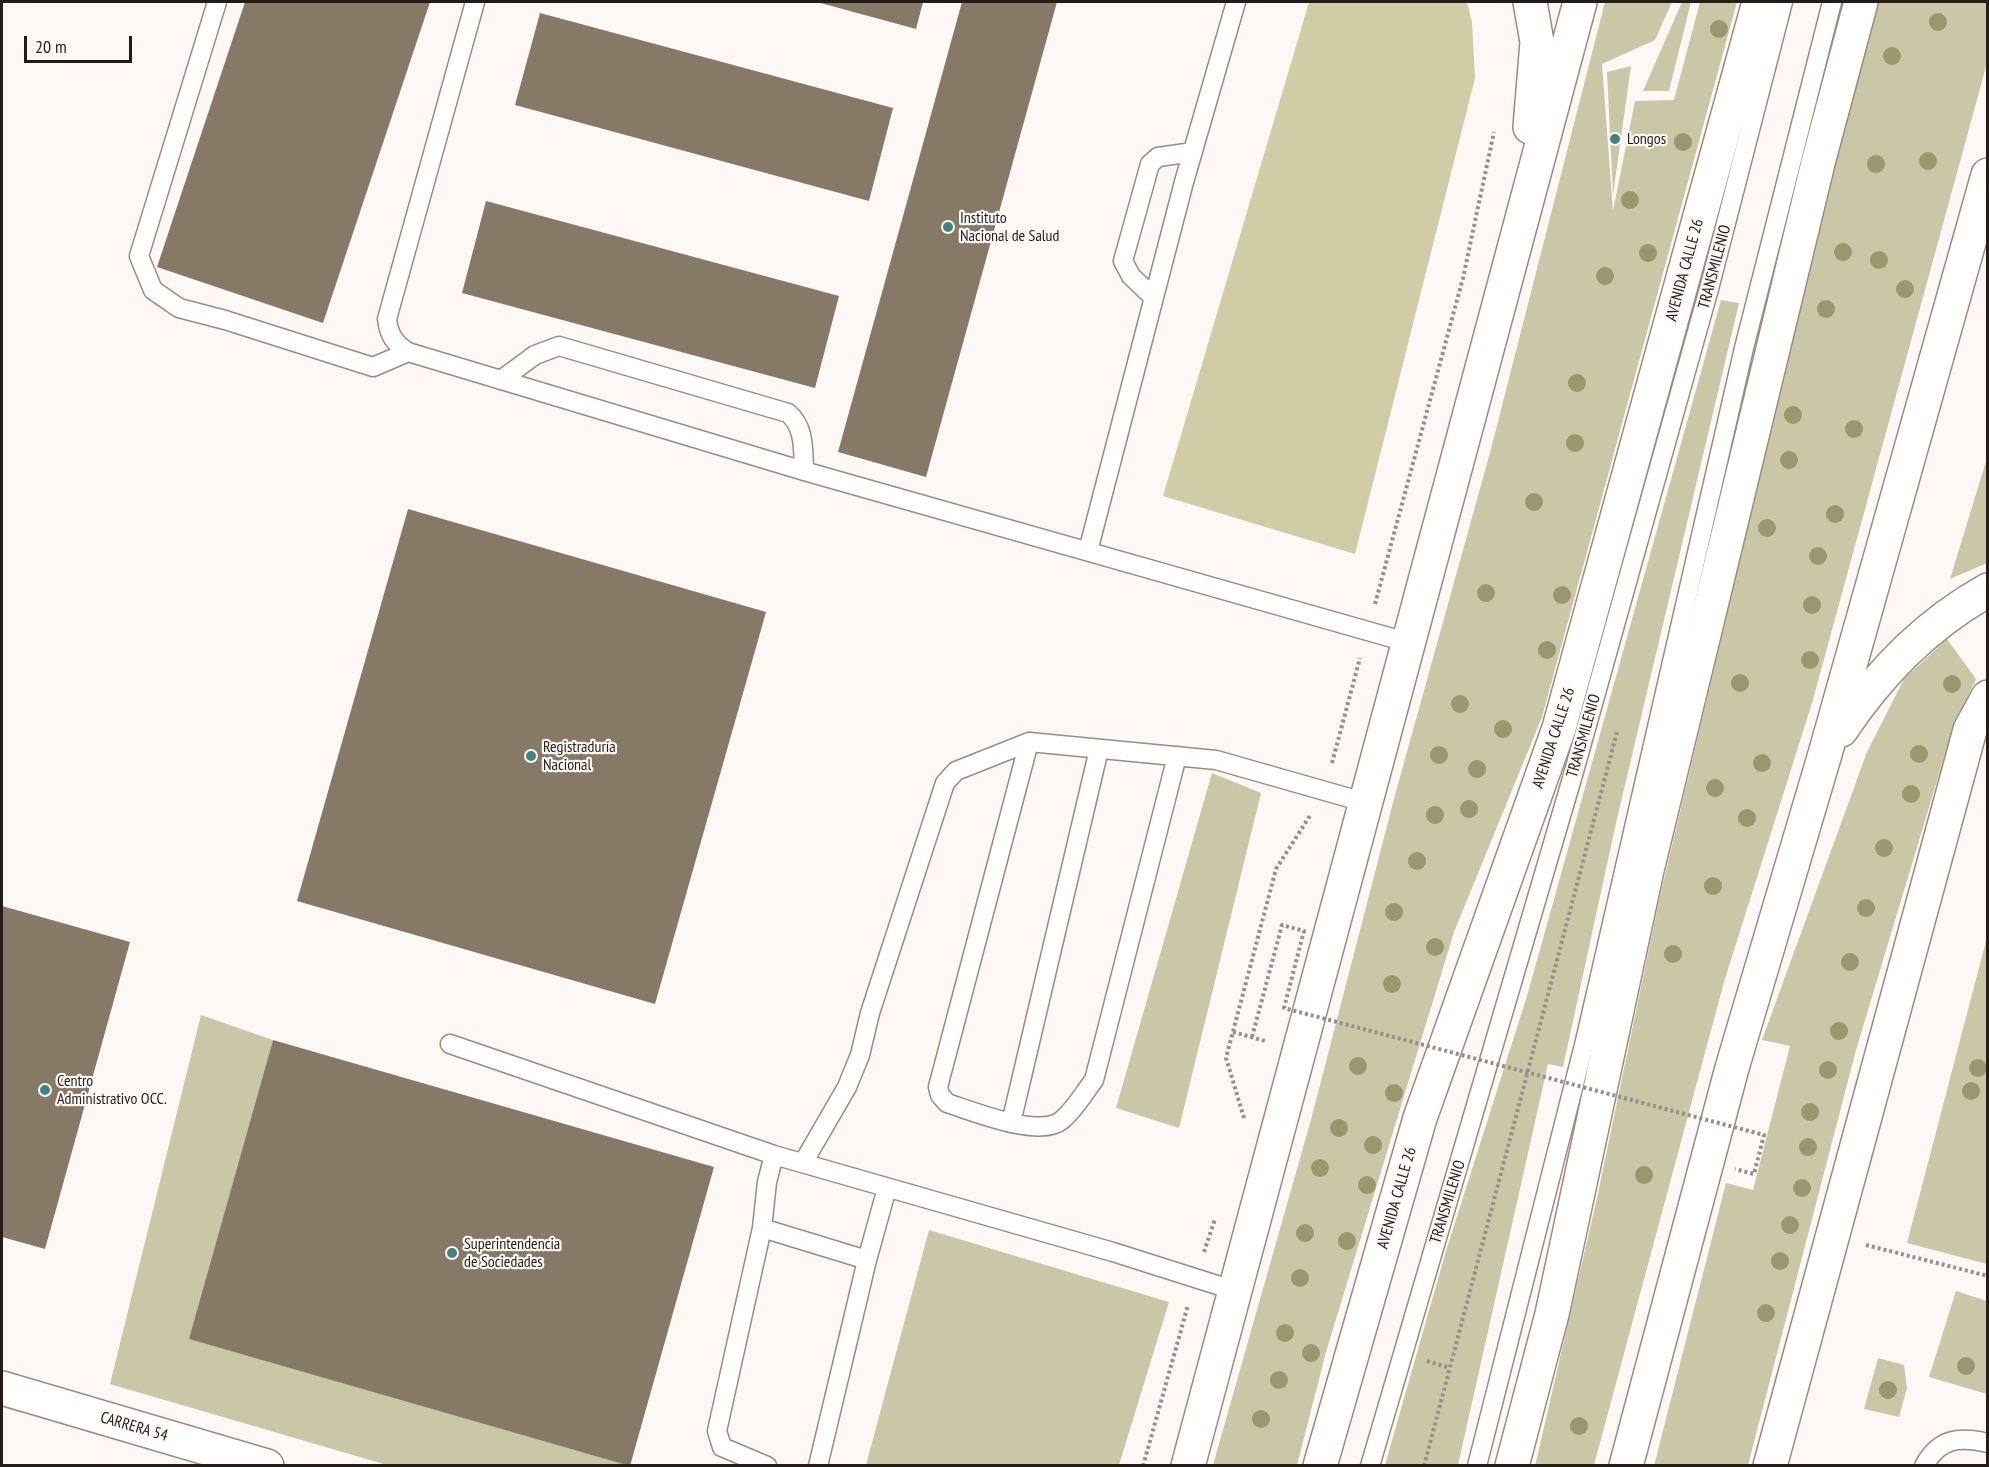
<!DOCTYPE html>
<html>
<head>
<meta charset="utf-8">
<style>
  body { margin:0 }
  #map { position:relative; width:1989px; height:1467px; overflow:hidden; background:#fdf8f6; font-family:"PT Sans Narrow",sans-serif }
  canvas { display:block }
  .frame { position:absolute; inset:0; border:3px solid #251c18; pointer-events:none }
  .scale { position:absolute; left:24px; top:36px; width:108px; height:27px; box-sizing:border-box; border:3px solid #251c18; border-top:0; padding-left:8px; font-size:18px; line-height:21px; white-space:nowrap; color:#251c18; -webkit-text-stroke:4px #fdf8f6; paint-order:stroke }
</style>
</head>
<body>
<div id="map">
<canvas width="1989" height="1467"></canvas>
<div class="frame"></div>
<div class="scale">20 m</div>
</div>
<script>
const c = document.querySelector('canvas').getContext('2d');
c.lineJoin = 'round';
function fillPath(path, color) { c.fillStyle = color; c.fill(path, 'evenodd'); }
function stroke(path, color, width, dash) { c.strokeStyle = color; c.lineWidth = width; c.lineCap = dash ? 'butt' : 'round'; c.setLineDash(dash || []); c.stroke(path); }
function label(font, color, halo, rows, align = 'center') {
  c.font = font + ' "PT Sans Narrow",sans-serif'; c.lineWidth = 4.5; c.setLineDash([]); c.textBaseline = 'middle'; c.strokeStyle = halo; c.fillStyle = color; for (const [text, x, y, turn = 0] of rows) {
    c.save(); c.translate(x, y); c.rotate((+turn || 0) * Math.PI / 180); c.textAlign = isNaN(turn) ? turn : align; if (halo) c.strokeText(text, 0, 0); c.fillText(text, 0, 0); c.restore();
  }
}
fillPath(new Path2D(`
  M1605 2H1672L1655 40 1602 64 1613 211 1635 101 1674 100 1700 2H1737L1542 717 1454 932 1326 1352 1297 1465H1213L1312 1116 1395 795 1491 449Z
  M1682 2H1691L1669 91H1643Z
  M1878 2H1987V63L1812 703 1724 982 1594 1465 1535 1466 1597 1198 1660 896 1824 207Z
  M1631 66 1613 195 1607 72Z
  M1721 300 1739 303 1616 823 1563 1067 1548 1064 1458 1465H1385L1446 1251 1527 996Z
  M1987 458V563L1950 579Z
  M1947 639 1976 679 1952 731 1856 1050 1748 1465 1654 1466 1726 1183 1753 1190 1790 1046 1762 1040 1867 752 1904 679Z
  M1212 773 1261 793 1179 1128 1116 1108Z
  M1987 937V1264L1907 1243Z
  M201 1015 273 1040 190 1339 628 1465H387L110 1384Z
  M929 1230 1169 1302 1119 1465H866Z
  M1956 1291 1987 1301V1394L1929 1377Z
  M1878 1358 1904 1365 1907 1388 1899 1417 1864 1409Z`), '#cac7a7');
fillPath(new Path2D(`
  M1309 2H1467L1472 22 1475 78 1355 554 1163 496Z`), '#cfcca6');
fillPath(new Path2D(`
  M245 2H430L323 323 157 267Z
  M817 2H923L916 29Z
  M962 2H1057L926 477 838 452Z
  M540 13 893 108 869 201 515 105Z
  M486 201 839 296 815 388 462 293Z
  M408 509 766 612 655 1004 297 901Z
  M2 906 130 942 45 1249 2 1237Z
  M273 1040 714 1167 630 1466 189 1339Z`), '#867966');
const lane = new Path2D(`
  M217 2 139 256 153 290 179 308 225 320 373 367 408 352
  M475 2 387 319C389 335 394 343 408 352L804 471 1410 643
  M1154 298 1131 276 1123 261 1150 164 1158 157 1193 152
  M501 380 535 355 559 346 788 413C805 427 803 450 804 471
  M1088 551 1184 182 1236 2
  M1029 742 938 1087 940 1095 947 1103C972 1111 1040 1139 1062 1120 1075 1109 1084 1093 1094 1080L1177 756
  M450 1044 774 1155 1113 1252 1236 1291
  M1011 1123 1099 749
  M803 1163 847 1087 860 1055 870 1013 945 783 956 771 1029 742 1216 760 1367 803
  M762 1228 867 1260
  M767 1466 722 1447 717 1431 762 1228 767 1182 774 1155
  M818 1466 867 1260 887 1188
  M1370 1466 1573 775 1709 289 1783 2
  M1477 1466 1585 1041 1744 348 1832 2
  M1924 1466C1939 1438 1960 1436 1988 1443`);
const street = new Path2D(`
  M2 1388 267 1466`);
const primary = new Path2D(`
  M1530 127 1537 42 1530 2
  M1841 730C1879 673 1927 624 1988 590
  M1188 1466 1580 2
  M1320 1466 1420 1118 1559 728 1759 2
  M1512 1466 1552 1314 1647 870 1818 163 1861 2
  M1626 1466 1732 1068 1825 754 1988 175
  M1770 1466 1970 730 1988 697`);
stroke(lane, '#a0897d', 21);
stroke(street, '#a0897d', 36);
stroke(primary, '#a0897d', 36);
stroke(new Path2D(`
  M1375 604 1463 278 1494 132
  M1332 763 1360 658
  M1233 1032 1265 1041
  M1244 1118 1226 1058 1276 869 1311 814
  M1866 1245 1988 1276
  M1204 1252 1215 1219
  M1427 1361 1450 1368
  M1143 1466 1188 1305
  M1424 1466 1617 732`), '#958e8b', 4, [3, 3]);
stroke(lane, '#fff', 18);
stroke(street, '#fff', 33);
stroke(primary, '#fff', 33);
stroke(new Path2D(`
  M1252 1037 1282 925 1304 931 1284 1008 1764 1135 1754 1174 1735 1169`), '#958e8b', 4, [3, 3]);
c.fillStyle = '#9c966f';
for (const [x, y] of [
  [1938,22],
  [1719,29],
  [1892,56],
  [1683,142],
  [1928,161],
  [1876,164],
  [1630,200],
  [1843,252],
  [1648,253],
  [1879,260],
  [1605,276],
  [1905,289],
  [1826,309],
  [1577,383],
  [1793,415],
  [1854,429],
  [1575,443],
  [1789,460],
  [1534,502],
  [1835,514],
  [1767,528],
  [1818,556],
  [1486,593],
  [1562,595],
  [1812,605],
  [1547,650],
  [1810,660],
  [1740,683],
  [1952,684],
  [1460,704],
  [1503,729],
  [1919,754],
  [1439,755],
  [1762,763],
  [1477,769],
  [1715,788],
  [1911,794],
  [1469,809],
  [1435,815],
  [1747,818],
  [1884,848],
  [1417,861],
  [1713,886],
  [1866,908],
  [1394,912],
  [1435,947],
  [1673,954],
  [1850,962],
  [1392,984],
  [1839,1031],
  [1358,1066],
  [1978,1068],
  [1828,1070],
  [1971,1091],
  [1394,1093],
  [1810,1112],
  [1339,1128],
  [1373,1145],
  [1808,1147],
  [1320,1168],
  [1644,1175],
  [1367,1185],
  [1802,1188],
  [1790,1225],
  [1305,1233],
  [1347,1241],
  [1780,1261],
  [1300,1278],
  [1766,1313],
  [1285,1333],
  [1311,1353],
  [1966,1366],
  [1279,1380],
  [1888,1390],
  [1261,1419],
  [1579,1426]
]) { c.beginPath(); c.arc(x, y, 9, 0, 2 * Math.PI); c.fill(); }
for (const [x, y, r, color] of [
  [1615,139,6,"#3e857e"],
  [948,227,6,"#3e857e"],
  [531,756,6,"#3e857e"],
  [45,1090,6,"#3e857e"],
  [452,1253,6,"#3e857e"]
]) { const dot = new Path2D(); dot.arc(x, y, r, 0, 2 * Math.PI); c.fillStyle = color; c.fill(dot); stroke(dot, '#fdf8f6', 2); }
label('16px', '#251c18', '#fdf8f6', [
  ["Longos",1627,139],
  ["Instituto",960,218],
  ["Nacional de Salud",960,236],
  ["Registraduría",543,747],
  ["Nacional",543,765],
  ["Centro",57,1081],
  ["Administrativo OCC.",57,1099],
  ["Superintendencia",464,1244],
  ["de Sociedades",464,1262]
], 'left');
label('16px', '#251c18', '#fdf8f6', [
  ["TRANSMILENIO",1715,267,-75],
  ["AVENIDA CALLE 26",1685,270,-75],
  ["TRANSMILENIO",1584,736,-74],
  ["AVENIDA CALLE 26",1554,738,-72],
  ["AVENIDA CALLE 26",1397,1198,-74],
  ["TRANSMILENIO",1448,1202,-73],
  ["CARRERA 54",134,1427,16]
]);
</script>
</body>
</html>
